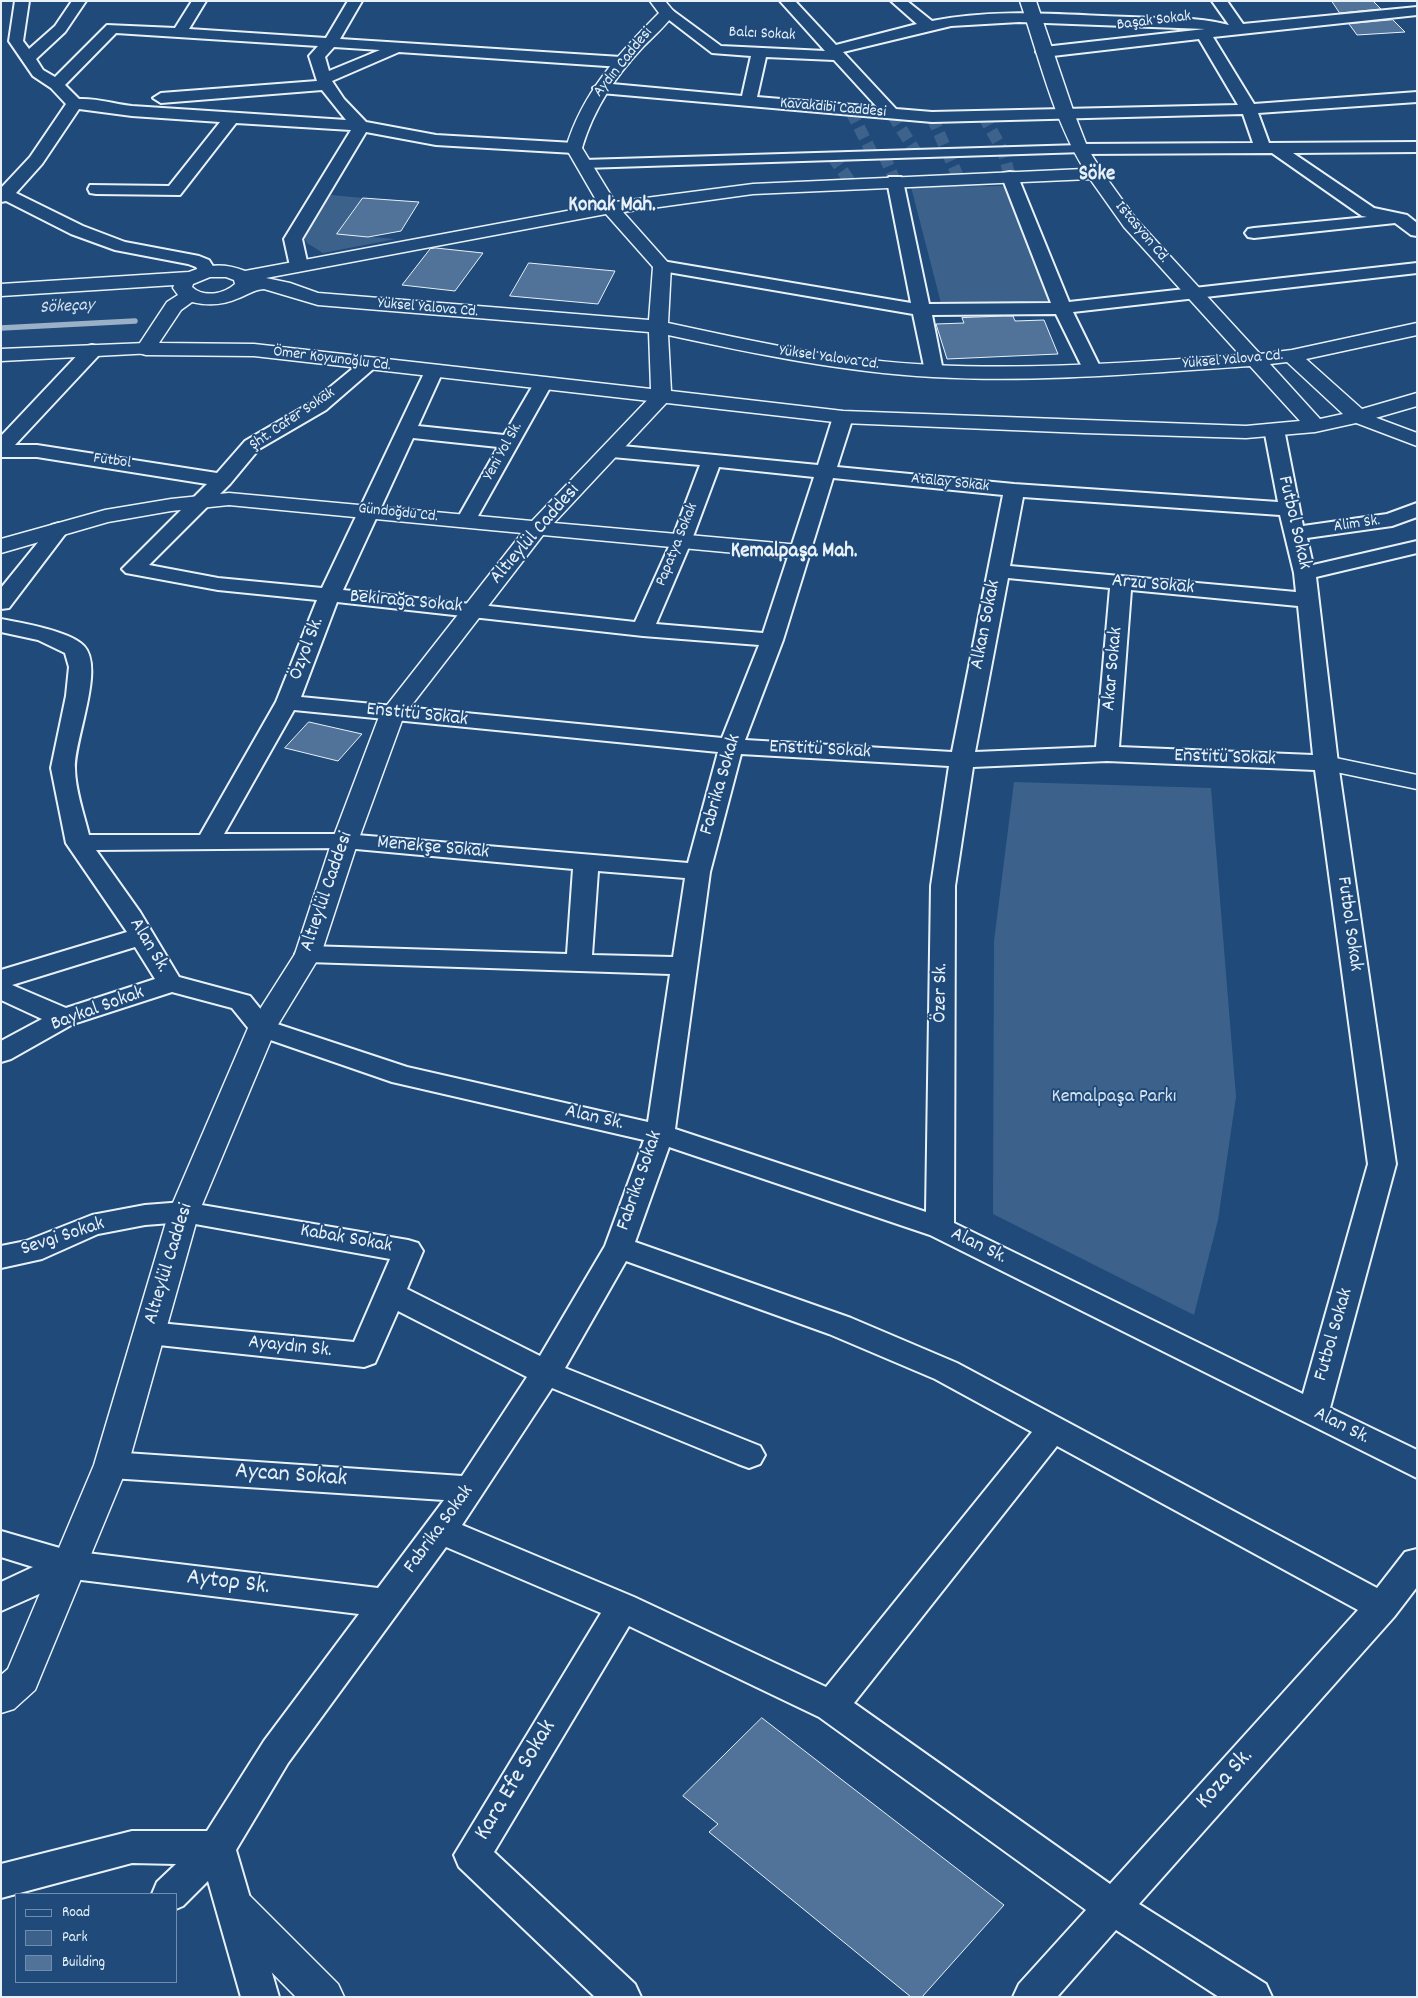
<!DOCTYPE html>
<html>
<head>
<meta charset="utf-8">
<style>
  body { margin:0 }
  #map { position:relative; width:1418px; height:1998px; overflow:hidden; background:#1f4a7a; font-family:Dekko,sans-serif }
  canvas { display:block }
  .frame { position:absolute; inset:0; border:2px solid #e8f1f8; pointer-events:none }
  .legend { position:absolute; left:15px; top:1893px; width:162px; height:90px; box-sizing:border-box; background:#1f4a7a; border:1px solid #6f8dac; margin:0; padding:6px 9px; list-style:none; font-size:15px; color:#e8f1f8 }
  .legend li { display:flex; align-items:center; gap:10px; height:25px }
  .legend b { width:25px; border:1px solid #6f8dac }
</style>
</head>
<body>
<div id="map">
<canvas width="1418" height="1998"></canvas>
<div class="frame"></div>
<ul class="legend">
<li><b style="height:6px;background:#1f4a7a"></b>Road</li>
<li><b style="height:14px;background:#3c628c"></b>Park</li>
<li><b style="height:14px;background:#517399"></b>Building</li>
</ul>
</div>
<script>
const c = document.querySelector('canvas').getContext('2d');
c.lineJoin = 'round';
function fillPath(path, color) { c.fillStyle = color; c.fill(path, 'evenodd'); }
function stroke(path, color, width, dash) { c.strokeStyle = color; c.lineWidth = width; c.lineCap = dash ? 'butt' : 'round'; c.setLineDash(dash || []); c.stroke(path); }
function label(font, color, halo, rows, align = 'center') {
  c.font = font + ' Dekko,sans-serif'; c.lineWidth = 4; c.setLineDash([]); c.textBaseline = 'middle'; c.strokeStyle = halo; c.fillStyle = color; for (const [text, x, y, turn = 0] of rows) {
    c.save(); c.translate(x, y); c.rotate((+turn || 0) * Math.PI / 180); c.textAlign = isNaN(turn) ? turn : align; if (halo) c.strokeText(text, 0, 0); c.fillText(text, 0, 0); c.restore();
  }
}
fillPath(new Path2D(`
  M1007 186 1049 303 942 307 911 187Z
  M331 195 363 198 337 234 395 239 323 253 307 243 303 236Z
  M1014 782 1211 788 1236 1097 1218 1220 1194 1315 993 1214 994 941Z`), '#3c628c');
stroke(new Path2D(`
  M1 328 135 321`), '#9ab0c7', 5.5);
const building = new Path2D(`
  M1332 1H1373L1381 9 1340 13Z
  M1393 20 1405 32 1357 35 1349 24Z
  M363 198 419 202 401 231 368 237 337 234Z
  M436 248 483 253 455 291 402 285 430 249Z
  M529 263 615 271 598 304 510 296Z
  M1004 316H1013L1015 321 1044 320 1058 354 947 359 936 324 964 323 962 318Z
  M309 722 362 734 338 761 285 748Z
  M762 1718 1004 1905 922 1997H911L709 1832 718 1824 683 1796Z`);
fillPath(building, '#517399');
stroke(building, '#e8f1f8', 1);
stroke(new Path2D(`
  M851 111 873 155
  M892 114 917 154
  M983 115 1003 151 1010 177
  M932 117 959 179
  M884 155 895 181
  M832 156 852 184`), '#3d638d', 12, [12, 6]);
const pedestrian = new Path2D(`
  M1080 145 1084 146 1086 149 1084 152 584 168 578 164 584 160Z`);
const minor = new Path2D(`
  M15 1H29L23 41 29 49 55 26 72 1H86L65 32 36 59 43 70 55 77 107 25 175 28 192 1H206L189 29 326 38 348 1H362L340 39 621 57 629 62 621 67 399 52 332 81 344 99 366 122 436 135 574 143 582 148 574 153 436 145 366 132 302 239 308 266 305 270H293L290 266 284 239 351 130 236 123 180 195 96 194 90 193 88 189 90 185 169 186 220 122 132 116 79 109 42 164 16 193 83 226 125 242 199 256 209 260 216 271 213 275H201L196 267 188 264 115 250 71 234 6 201 1 202V188L30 157 66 104 51 88 33 76 9 41ZM116 33 318 46 309 56 317 81 161 93 153 98 161 103 322 90 346 120 132 106C114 104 97 98 79 99L65 85ZM334 47 380 50 329 71 325 57Z
  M780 1H795L836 45 917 24 891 1H907L932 21C997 8 1064 15 1130 17 1163 19 1196 16 1229 25L1212 1H1227L1243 24 1417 7V15L1213 37 1254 104 1417 92V102L1258 113 1269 143 1417 142V152L1293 153 1374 208 1407 215 1417 223V236L1411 235 1395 223 1254 238 1248 237 1245 233 1248 229 1254 228 1367 217 1362 216 1272 153 1080 154 1072 149 1080 144 1253 143 1243 114 932 122 601 93 593 88 601 83 742 96 751 56 712 53 660 13 667 9 672 10 721 46 825 51ZM1019 22 1205 29 1044 47 1036 52 1044 57 1199 39 1238 105 932 112 896 109 843 52 951 26ZM766 57 834 60 877 107 757 97Z
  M1010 172 1016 173 1018 177 1069 302 1417 263V273L1073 312 1102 371 1100 375H1086L1084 371 1056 314 932 315 943 371 941 375H927L925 371 913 314 662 271 656 270 653 266 656 262 662 261 911 303 887 181 889 177H901L903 181 929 304 1051 303 1002 177 1004 173Z
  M92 345 99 347 101 351 99 355 15 445H37L217 473 245 441 312 402 363 360H377L379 364 326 410 259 449 230 484 149 565 218 578 322 588 425 371 427 367H441L443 371 418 426 504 435 536 380H550L552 384 473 525 466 527 459 525 456 521 498 447 413 438 343 590 635 622 671 542 700 465 612 457 605 455 602 451 605 447 612 445 818 465 833 417 836 413H850L853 417 837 467 1014 484 1278 502 1264 429 1267 425H1281L1284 429 1303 526 1387 514 1417 503V517L1392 526 1307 538 1313 565 1417 541V553L1316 577 1338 763 1396 1164 1330 1408 1417 1450V1478L930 1235 669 1147 635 1242 851 1318 957 1363 1377 1588 1405 1552 1417 1549V1587L1394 1617 1139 1904 1266 1984 1272 1997H1219L1116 1930 1057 1997H1013L1019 1984 1086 1910 819 1717 629 1626 494 1852 635 1984 641 1997H595L459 1867 454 1855 601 1613 446 1547 288 1763 236 1850 279 1997H241L208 1881 183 1906 176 1909V1894H152L157 1882 176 1864 132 1863 1 1898V1864L132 1831H207L264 1741 359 1614 73 1579 1 1611V1582L33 1567 1 1557V1531L70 1551 378 1588 444 1500 111 1478 100 1474 95 1465 100 1456 111 1452 462 1476 527 1377 398 1311 375 1363 364 1367 149 1344 138 1341 134 1333 138 1325 149 1322 354 1342 390 1259 184 1222 145 1225 98 1234 42 1259 1 1268V1246L26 1241 92 1215 145 1205 184 1202 408 1240 418 1243 423 1251 407 1289 540 1356 605 1246 644 1140 392 1082 253 1034 232 1008 172 992 73 1024 11 1059 1 1062V1041L42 1019 1 1000V970L127 932 66 843 51 768 66 696 69 667 65 653 38 640 1 632V619C22 623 70 631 84 646 105 668 74 740 75 768 75 790 84 814 89 835H200L276 702 317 600 218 590 126 573 122 569 207 484 37 457H1V436L85 347ZM719 467 814 477 763 633 656 624 691 542ZM833 478 1003 495 952 752 745 740 783 640ZM1023 497 1280 515 1294 573 1296 592 1010 566ZM1008 578 1110 588 1096 747 975 752ZM1131 590 1298 606 1313 755 1119 747ZM337 602 643 636 759 645 722 738 301 697ZM294 710 718 752 688 863 345 834H224ZM741 754 949 766 931 886 926 1212 675 1129 710 872ZM1107 761 1315 770 1368 1164 1303 1394 954 1223 955 886 973 767ZM345 848 573 869 567 954 308 946 299 948 295 954 299 960 308 962 670 974 648 1122 407 1067 271 1022 250 996 179 977 140 912 96 850ZM598 871 685 878 673 957 592 955ZM135 947 155 979 66 1008 12 985ZM626 1261 829 1334 935 1379 1032 1432 826 1687 634 1597 462 1525 552 1388 738 1464 749 1468 760 1464 765 1455 760 1446 565 1368ZM1057 1446 1358 1610 1110 1884 854 1703Z
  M59 523 66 525 69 529 9 608 1 609V588L52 525Z`);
const tertiary = new Path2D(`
  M146 343 153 345 156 349 153 353 1 361V349Z
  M661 391 668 393 671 397 668 401 554 523 800 545 808 547 811 552 808 557 800 559 543 535 404 715 358 841 321 954 276 1028 199 1212 128 1465 35 1690 14 1709 1 1713V1675L8 1669 94 1465 169 1212 248 1028 295 954 332 841 380 714 522 533 229 505 171 511 108 522 1 553V539L105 510 171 499 229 493 532 521 654 393Z
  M1358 411 1417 433V446L1351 421 1348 417 1351 413Z
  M1326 756 1417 775V789L1317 768 1314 763 1317 758Z
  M236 1891 250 1896 338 1984 344 1997H296L222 1922 217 1909 222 1896Z`);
const secondary = new Path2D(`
  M650 1H665L675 13C666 25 654 36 643 47 615 77 594 108 582 148L615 202 753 184 1084 169C1053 118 1039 57 1020 1H1036L1074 113 1088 149 1103 173 1136 219 1260 354 1292 350 1417 323V335L1306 359 1362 409 1417 393V406L1365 421 1315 432 1246 438 1084 433 843 423 254 356 146 355 139 353 136 349 167 302 178 295 173 288 174 285 1 296V284L189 272C208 264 225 263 245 271L599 205 566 148C582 93 619 53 659 13ZM1090 179 1124 227 1240 355C1138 362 1035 370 933 365 843 361 755 342 668 323L671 266 623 212 753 194ZM606 214 653 267 649 320 318 293 290 283 266 278ZM210 277H226L234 280 235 284C224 294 204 298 192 287L193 284ZM264 289 318 305 649 332 651 389 254 344 159 343 181 310 192 302C208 306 224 305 239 298 249 294 253 290 264 289ZM668 335C756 354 843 372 933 377 1038 383 1145 373 1250 366L1300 421 1246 426 843 411 671 391ZM1287 362 1343 414 1320 419 1270 364Z`);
stroke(pedestrian, '#e8f1f8', 4);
stroke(minor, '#e8f1f8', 4);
stroke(tertiary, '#e8f1f8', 3);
stroke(secondary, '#e8f1f8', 3);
fillPath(pedestrian, '#1f4a7a');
fillPath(minor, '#1f4a7a');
fillPath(tertiary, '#1f4a7a');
fillPath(secondary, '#1f4a7a');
label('16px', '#e8f1f8', '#1f4a7a', [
  ["Başak Sokak",1154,22,-7],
  ["Balcı Sokak",762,35,3],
  ["Aydın Caddesi",624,63,-51],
  ["Kavakdibi Caddesi",833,109,5],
  ["Istasyon Cd.",1141,233,50],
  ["Yüksel Yalova Cd.",428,309,5],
  ["Yüksel Yalova Cd.",829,359,8],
  ["Ömer Koyunoğlu Cd.",332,360,7],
  ["Yüksel Yalova Cd.",1233,361,-5],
  ["Şht. Cafer Sokak",293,420,-34],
  ["Yeni Yol Sk.",504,452,-61],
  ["Futbol",112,462,8],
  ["Atalay Sokak",950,484,6],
  ["Gündoğdu Cd.",398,514,6],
  ["Alim Sk.",1357,525,-8],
  ["Papatya Sokak",678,545,-68]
]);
label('italic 18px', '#d4e1ec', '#1f4a7a', [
  ["Sökeçay",67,308,-3]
]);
label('20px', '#e8f1f8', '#1f4a7a', [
  ["Futbol Sokak",1293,523,77],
  ["Altıeylül Caddesi",536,535,-49],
  ["Arzu Sokak",1153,586,5],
  ["Bekirağa Sokak",406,603,5],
  ["Alkan Sokak",987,625,-79],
  ["Özyol Sk.",308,649,-69],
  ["Akar Sokak",1114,669,-85],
  ["Enstitü Sokak",417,716,6],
  ["Enstitü Sokak",820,751,3],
  ["Enstitü Sokak",1225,759,2],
  ["Fabrika Sokak",722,785,-74],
  ["Menekşe Sokak",433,849,5],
  ["Altıeylül Caddesi",328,892,-71],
  ["Futbol Sokak",1348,924,82],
  ["Alan Sk.",148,946,59],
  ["Özer Sk.",942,993,-89],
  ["Baykal Sokak",98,1010,-20],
  ["Alan Sk.",594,1119,13],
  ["Fabrika Sokak",641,1181,-71],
  ["Sevgi Sokak",63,1238,-18],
  ["Kabak Sokak",346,1240,10],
  ["Alan Sk.",978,1247,26],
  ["Altıeylül Caddesi",170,1264,-73],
  ["Futbol Sokak",1335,1335,-74],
  ["Ayaydın Sk.",290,1348,6],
  ["Alan Sk.",1341,1427,27],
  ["Fabrika Sokak",440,1530,-54]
]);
label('20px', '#d7e3ed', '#1f4a7a', [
  ["Kemalpaşa Parkı",1114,1098]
]);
label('bold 21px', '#e8f1f8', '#1f4a7a', [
  ["Söke",1097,176],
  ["Konak Mah.",612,207],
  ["Kemalpaşa Mah.",794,553]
]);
label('24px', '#e8f1f8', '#1f4a7a', [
  ["Aycan Sokak",291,1477,4],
  ["Aytop Sk.",228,1584,7],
  ["Koza Sk.",1226,1780,-48],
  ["Kara Efe Sokak",517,1781,-59]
]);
</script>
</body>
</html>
